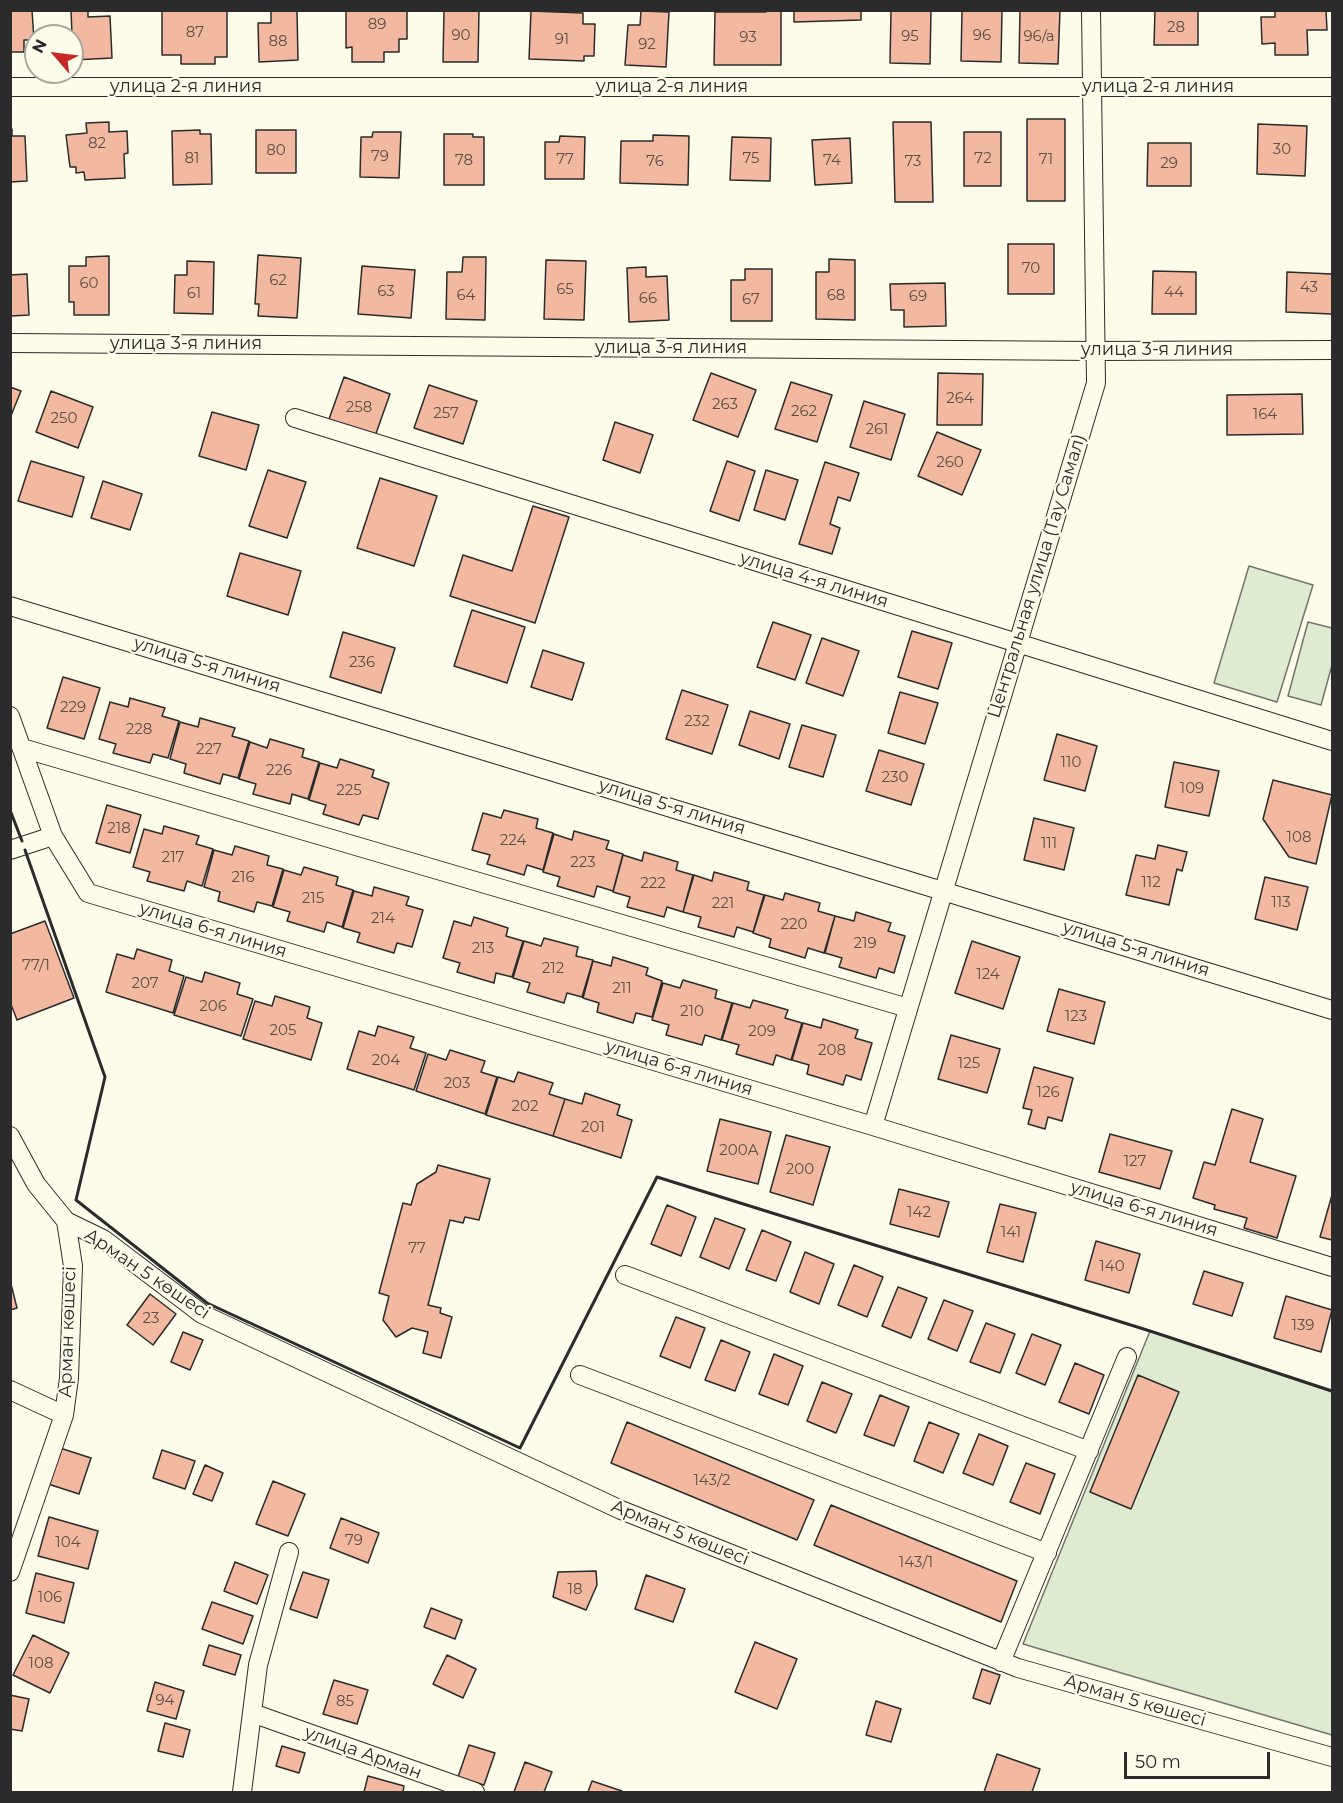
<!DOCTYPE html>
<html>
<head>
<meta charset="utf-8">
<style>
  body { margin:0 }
  #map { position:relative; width:1343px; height:1803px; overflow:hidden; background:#fdfbea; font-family:Montserrat,sans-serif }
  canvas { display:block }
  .frame { position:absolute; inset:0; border:12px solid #2b2b2b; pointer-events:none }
  .north { position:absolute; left:24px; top:24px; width:60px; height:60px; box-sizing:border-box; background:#fdfbea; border:2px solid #a9a89e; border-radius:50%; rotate:298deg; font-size:16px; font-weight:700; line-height:24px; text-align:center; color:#2b2b2b }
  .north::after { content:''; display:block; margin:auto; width:21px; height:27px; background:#c62828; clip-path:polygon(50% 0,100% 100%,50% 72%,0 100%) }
  .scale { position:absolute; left:1124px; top:1752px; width:146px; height:27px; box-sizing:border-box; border:3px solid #2b2b2b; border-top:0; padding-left:8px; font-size:18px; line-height:21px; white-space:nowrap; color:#2b2b2b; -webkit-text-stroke:4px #fdfbea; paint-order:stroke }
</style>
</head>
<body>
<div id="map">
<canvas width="1343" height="1803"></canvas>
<div class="frame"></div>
<div class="north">N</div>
<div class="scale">50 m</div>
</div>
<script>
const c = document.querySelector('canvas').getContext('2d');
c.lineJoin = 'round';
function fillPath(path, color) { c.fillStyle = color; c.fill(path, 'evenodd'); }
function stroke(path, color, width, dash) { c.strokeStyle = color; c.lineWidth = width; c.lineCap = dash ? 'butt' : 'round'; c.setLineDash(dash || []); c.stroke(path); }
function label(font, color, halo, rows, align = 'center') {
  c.font = font + ' Montserrat,sans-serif'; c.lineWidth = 4.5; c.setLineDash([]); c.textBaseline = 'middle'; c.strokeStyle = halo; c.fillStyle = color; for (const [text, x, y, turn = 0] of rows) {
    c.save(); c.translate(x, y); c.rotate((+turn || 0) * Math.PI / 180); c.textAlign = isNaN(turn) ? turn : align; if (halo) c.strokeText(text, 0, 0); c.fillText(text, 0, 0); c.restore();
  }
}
const green = new Path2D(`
  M1249 566 1313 585 1277 702 1214 683Z
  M1308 622 1332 628V665L1321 705 1288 696Z
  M1150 1331 1332 1392V1735L1023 1644Z`);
fillPath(green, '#deebd1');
stroke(green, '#74746e', 1.5);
const building = new Path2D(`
  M10 10H32L34 40H24V52H10Z
  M71 10H88V17L110 16 112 58 73 60Z
  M162 10H227V57H215V64H181V55H162Z
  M271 10H297L298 60 259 62 258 23H271Z
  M346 10H407V39H399V52H384V62H352V47L346 48Z
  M444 10H479L478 62H443Z
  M766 10H781V65H714L715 12H766Z
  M794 10H861V20L794 22Z
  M891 10H931L930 64 890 63Z
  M962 10H1002L1001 62 961 61Z
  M1020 10H1060L1058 64 1019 63Z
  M1155 10H1198V45H1154Z
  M1275 10H1326L1327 30H1307L1308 55H1275V43L1262 44 1261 17H1275Z
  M531 11 583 13V24H595L594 56H584V61L529 59Z
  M641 11 669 12 666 67 625 65 628 25H640Z
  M1027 119H1065V201H1027Z
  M109 122V132L127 131 128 153 124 154 125 178 85 180 84 172 76 173V167H70L66 135 87 133 86 123Z
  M893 122H931L933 202H895Z
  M1258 124 1307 126 1305 176 1257 174Z
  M10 129H12V136H25L27 181 10 182Z
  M200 130V134H211L212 184 173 185 172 131Z
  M256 130H296V173H256Z
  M373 132H401L399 178 360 177 361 137H372Z
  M964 132H1001V186H964Z
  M444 134H473V137H484V185H444Z
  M653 135 689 136 688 185 620 183 621 141H653Z
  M560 136 585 137 584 179H545V142H559Z
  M732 137 771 138 770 181 730 180Z
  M850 138 852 183 815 185 812 140Z
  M1148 143H1191V186H1147Z
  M1008 244H1054V294H1008Z
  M258 255 301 258 297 318 258 316 259 304H255Z
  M109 256V315H74V302H69V266H86V257Z
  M463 257H486L485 320 446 319 447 272H462Z
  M829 259 855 260V320L816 319V272H829Z
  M546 260 586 261 584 320 544 319Z
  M187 261 214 262 213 314 174 313 175 275H187Z
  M362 266 415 270 411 318 358 314Z
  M646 267V277L667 276 669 320 629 322 627 268Z
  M745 269H772V321H731V280H745Z
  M1153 271 1196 272V314H1152Z
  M1287 272 1332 274V314L1286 312Z
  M27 274 29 315 10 316V275Z
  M945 283 946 326 904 327V310H891L890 284Z
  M711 373 756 390 738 437 693 420Z
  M938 373 983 374 982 425H937Z
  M344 377 390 394 374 439 328 422Z
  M791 382 832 395 817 442 775 429Z
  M429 385 477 401 463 444 414 428Z
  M10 387 21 391 10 418Z
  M51 391 93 407 78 448 36 432Z
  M1302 394 1303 434 1227 435V395Z
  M864 401 905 414 891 460 850 447Z
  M212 412 259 425 246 470 199 456Z
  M615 422 653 435 640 473 603 460Z
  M937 432 981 450 962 495 918 476Z
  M31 461 84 477 72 517 18 501Z
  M727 461 755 471 739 521 710 511Z
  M825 462 859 473 850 501 838 497 830 524 840 528 832 554 799 544Z
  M268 470 306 482 287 538 249 526Z
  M766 470 798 480 785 520 754 510Z
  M380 478 437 496 414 566 357 548Z
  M103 481 142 494 130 530 91 518Z
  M533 506 569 517 535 623 450 596 463 555 512 571Z
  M240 553 301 571 288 615 227 596Z
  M472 610 525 627 507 683 454 666Z
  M773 622 811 635 795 680 757 667Z
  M912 631 952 643 938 689 898 677Z
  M343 632 395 648 381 693 330 677Z
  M822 638 859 651 843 696 806 683Z
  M543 650 584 663 572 700 531 687Z
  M63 677 100 688 84 739 47 728Z
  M682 690 728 705 712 754 666 739Z
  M900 692 938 703 925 744 888 733Z
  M130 698 165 708 162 716 179 721 168 758 153 754 150 763 113 753 116 744 99 739 110 702 128 707Z
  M750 711 790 724 779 759 739 745Z
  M200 718 235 728 232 736 249 741 238 778 223 774 220 784 184 773 186 764 170 759 180 722 198 727Z
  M802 725 836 735 823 777 789 767Z
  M1057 734 1097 746 1085 791 1044 780Z
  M270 739 304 749 302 757 319 762 308 799 292 794 290 804 253 794 256 784 239 779 250 742 267 748Z
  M879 750 924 764 911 805 866 791Z
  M340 759 374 770 372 777 389 783 378 819 363 815 359 825 323 814 326 805 309 800 320 763 337 768Z
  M1174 762 1219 771 1209 816 1165 807Z
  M1273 780 1332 795 1316 864 1289 857 1263 819Z
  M107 805 141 815 130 853 96 843Z
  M504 810 538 819 536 828 553 833 543 870 527 865 524 875 487 864 490 855 472 850 483 813 501 818Z
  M1034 818 1074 828 1064 870 1024 860Z
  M164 826 199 836 196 844 213 849 202 886 187 881 184 891 147 881 150 872 133 867 144 829 162 834Z
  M574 831 609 841 606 849 623 854 613 891 597 886 594 897 557 886 560 877 543 872 554 834 572 840Z
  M1158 845 1187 852 1182 871 1177 869 1169 905 1126 895 1136 855 1155 859Z
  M235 846 269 856 267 865 283 869 272 906 257 902 254 912 218 901 220 892 204 887 214 850 232 855Z
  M644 852 678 862 676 870 693 875 683 912 667 907 664 917 627 907 630 897 613 892 623 855 642 861Z
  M304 867 338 877 336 885 353 890 342 927 327 922 324 932 287 921 290 912 273 907 284 870 301 875Z
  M714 872 749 882 747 890 764 895 753 932 737 927 734 937 698 927 701 917 683 912 694 875 712 881Z
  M1265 877 1308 887 1297 930 1255 919Z
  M374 887 409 897 406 905 423 910 412 947 397 943 394 953 357 942 360 933 343 928 354 891 372 896Z
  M785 893 820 903 818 911 835 916 824 953 808 948 805 958 769 947 771 939 753 933 765 895 783 900Z
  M856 912 891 923 888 931 905 936 894 973 879 968 876 978 839 967 842 958 825 953 835 916 854 921Z
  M474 917 508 928 506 936 523 941 512 977 496 973 494 983 457 972 460 963 443 958 454 921 471 926Z
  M45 921 74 998 17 1020 10 1002V934Z
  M544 938 578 947 576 956 593 960 582 997 567 993 564 1003 527 992 530 983 513 978 524 941 541 946Z
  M972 941 1020 957 1003 1009 955 993Z
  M137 949 172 960 169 971 184 976 173 1013 106 992 117 954 134 959Z
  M613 957 648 968 646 975 662 981 652 1017 636 1013 633 1023 597 1012 599 1003 583 998 593 961 611 966Z
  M205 972 240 983 237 994 253 999 241 1036 174 1015 186 977 202 982Z
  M683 980 717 990 715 998 732 1003 721 1040 705 1035 702 1045 666 1035 669 1025 652 1020 663 983 680 988Z
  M1059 989 1105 1002 1094 1044 1047 1031Z
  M275 996 310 1007 307 1018 322 1023 311 1060 243 1039 255 1001 272 1006Z
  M753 1000 788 1010 785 1018 802 1023 791 1060 776 1055 773 1065 736 1054 739 1045 722 1040 733 1003 750 1008Z
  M823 1019 858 1030 855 1038 872 1043 861 1080 846 1075 843 1085 807 1074 809 1065 792 1060 803 1023 821 1028Z
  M378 1026 414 1037 410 1048 426 1053 414 1090 347 1069 359 1031 375 1036Z
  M951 1035 1000 1049 987 1093 938 1079Z
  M450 1050 485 1061 481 1072 497 1077 485 1114 416 1091 428 1054 446 1060Z
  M1034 1067 1073 1078 1062 1121 1048 1117 1045 1129 1028 1124 1032 1110 1023 1108Z
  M518 1072 553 1083 549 1094 565 1099 553 1136 486 1115 498 1077 514 1082Z
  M585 1093 620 1105 617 1115 632 1120 621 1158 553 1136 565 1099 582 1104Z
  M1232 1109 1263 1119 1250 1162 1296 1176 1277 1238 1244 1228 1247 1218 1214 1209 1215 1205 1193 1198 1204 1162 1215 1165Z
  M720 1119 771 1132 758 1184 707 1171Z
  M1110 1134 1172 1151 1160 1189 1099 1172Z
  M786 1135 830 1147 813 1205 770 1192Z
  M438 1165 490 1179 479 1220 465 1217 463 1223 450 1220 428 1305 441 1308 440 1313 452 1317 441 1358 423 1353 428 1332 412 1328 396 1337 383 1320 389 1296 379 1293 403 1203 411 1205 417 1184 436 1172Z
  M899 1189 949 1202 939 1237 890 1224Z
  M1332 1195V1240L1320 1237Z
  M1000 1204 1036 1213 1023 1262 987 1252Z
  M667 1205 696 1217 681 1256 651 1244Z
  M715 1218 745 1229 729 1269 700 1257Z
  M762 1230 791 1242 776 1281 746 1270Z
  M1096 1241 1140 1254 1129 1293 1085 1280Z
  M805 1252 834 1264 819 1304 790 1292Z
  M854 1265 883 1277 867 1317 838 1305Z
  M1204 1271 1243 1283 1232 1316 1193 1304Z
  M10 1280 17 1308 10 1310Z
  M898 1287 927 1298 911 1338 882 1326Z
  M150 1294 176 1314 153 1345 127 1325Z
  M1286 1296 1332 1310 1321 1352 1274 1338Z
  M944 1300 973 1311 957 1351 928 1339Z
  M676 1317 705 1328 690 1368 660 1356Z
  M986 1323 1015 1334 1000 1373 970 1362Z
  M183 1332 203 1340 190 1370 171 1362Z
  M1032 1334 1061 1345 1045 1385 1016 1373Z
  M721 1340 750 1352 735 1391 705 1380Z
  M774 1354 803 1366 788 1405 759 1394Z
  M1075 1363 1104 1375 1089 1414 1059 1402Z
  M1138 1375 1179 1392 1131 1509 1090 1492Z
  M822 1382 852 1394 836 1433 807 1421Z
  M880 1395 909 1407 894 1446 864 1435Z
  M627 1422 814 1500 797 1540 611 1463Z
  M929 1422 959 1434 943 1473 914 1461Z
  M979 1434 1008 1446 993 1485 963 1473Z
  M60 1448 91 1458 79 1494 48 1484Z
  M162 1450 195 1461 185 1489 153 1478Z
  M1026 1463 1055 1474 1040 1514 1010 1502Z
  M205 1465 223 1473 212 1501 193 1494Z
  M273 1481 305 1494 288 1536 256 1524Z
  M831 1505 1017 1581 1001 1622 814 1545Z
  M49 1517 98 1531 88 1569 38 1556Z
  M341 1518 379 1533 368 1563 330 1548Z
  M235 1562 268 1575 257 1604 224 1591Z
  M596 1571 597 1585 586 1610 553 1597 558 1572Z
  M303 1572 329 1580 317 1618 290 1609Z
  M36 1573 74 1583 64 1623 26 1613Z
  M646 1575 685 1589 673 1622 635 1609Z
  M212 1602 253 1616 243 1644 202 1629Z
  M431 1608 462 1620 455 1639 424 1627Z
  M33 1635 69 1653 50 1693 13 1675Z
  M755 1642 797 1659 777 1709 735 1692Z
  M209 1645 241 1655 235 1675 203 1665Z
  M447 1655 476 1669 463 1698 433 1684Z
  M982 1669 1000 1675 990 1704 973 1698Z
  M334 1680 368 1690 357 1724 323 1714Z
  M155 1682 184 1691 176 1719 147 1711Z
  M10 1695 29 1699 22 1731 10 1729Z
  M876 1701 901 1709 891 1742 866 1735Z
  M165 1723 190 1730 183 1757 158 1751Z
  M469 1745 495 1753 484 1785 458 1777Z
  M282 1746 305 1753 299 1773 276 1766Z
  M997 1754 1040 1769 1032 1792H984Z
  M525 1762 552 1772 544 1792H514Z
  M368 1776 404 1786 403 1792H364Z
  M592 1781 622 1791V1792H588Z`);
fillPath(building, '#f2b8a0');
stroke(building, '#2b2b2b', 1.5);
const minor = new Path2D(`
  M10 87H1332
  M10 343 1095 351 1332 350
  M295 418 1332 741
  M10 606 1332 1010
  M10 716 53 836 88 893 873 1126 1332 1267
  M22 748 908 1008
  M10 850 53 836
  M873 1126 1096 383 1091 10
  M10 1136 36 1184 66 1221 73 1266 69 1378 64 1415 10 1572
  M66 1221 103 1239 202 1314 621 1510 1018 1668 1332 1757
  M625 1275 1089 1451
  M580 1375 1047 1553
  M10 1390 64 1415
  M1001 1662 1127 1357
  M252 1713 475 1792
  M242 1792 258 1665 289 1552`);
stroke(minor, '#2b2b2b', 20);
stroke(minor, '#fdfbea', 18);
stroke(new Path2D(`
  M10 810 22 841
  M25 850 105 1077 76 1200 207 1303 520 1448 657 1177 1150 1331 1332 1391`), '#2b2b2b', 3);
label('15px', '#5d4e48', null, [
  ["89",377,25],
  ["28",1176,28],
  ["87",195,33],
  ["90",461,36],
  ["96",982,36],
  ["95",910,37],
  ["96/а",1039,37],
  ["93",748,38],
  ["91",562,40],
  ["88",278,42],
  ["92",647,45],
  ["82",97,144],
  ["30",1282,150],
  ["80",276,151],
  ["79",380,157],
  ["81",192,159],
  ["75",751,159],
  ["72",983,159],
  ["77",565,160],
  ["71",1046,160],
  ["78",464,161],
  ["74",832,161],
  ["76",655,162],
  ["73",913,162],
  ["29",1169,164],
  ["70",1031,269],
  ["62",278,281],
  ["60",89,284],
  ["43",1309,288],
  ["65",565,290],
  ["63",386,292],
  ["44",1174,293],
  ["61",194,294],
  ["64",466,296],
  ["68",836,296],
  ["69",918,297],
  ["66",648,299],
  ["67",751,300],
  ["264",960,399],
  ["263",725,405],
  ["258",359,408],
  ["262",804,412],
  ["257",446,414],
  ["164",1265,415],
  ["250",64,419],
  ["261",877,430],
  ["260",950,463],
  ["236",362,663],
  ["229",73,708],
  ["232",697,722],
  ["228",139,730],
  ["227",209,750],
  ["110",1071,763],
  ["226",279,771],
  ["230",895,778],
  ["109",1192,789],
  ["225",349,791],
  ["218",119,829],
  ["108",1299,838],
  ["224",513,841],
  ["111",1049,844],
  ["217",173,858],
  ["223",583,863],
  ["216",243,878],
  ["112",1151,883],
  ["222",653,884],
  ["215",313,899],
  ["113",1281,903],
  ["221",723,904],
  ["214",383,919],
  ["220",794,925],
  ["219",865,944],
  ["213",483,949],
  ["77/1",36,966],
  ["212",553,969],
  ["124",988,975],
  ["207",145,984],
  ["211",622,989],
  ["206",213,1007],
  ["210",692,1012],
  ["123",1076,1017],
  ["205",283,1031],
  ["209",762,1032],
  ["208",832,1051],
  ["204",386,1061],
  ["125",969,1064],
  ["203",457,1084],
  ["126",1048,1093],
  ["202",525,1107],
  ["201",593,1128],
  ["200А",739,1151],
  ["127",1135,1162],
  ["200",800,1170],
  ["142",919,1213],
  ["141",1011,1233],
  ["77",417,1249],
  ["140",1112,1267],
  ["23",151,1319],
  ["139",1303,1326],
  ["143/2",712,1481],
  ["79",354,1541],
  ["104",68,1543],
  ["143/1",916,1563],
  ["18",575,1590],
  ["106",50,1598],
  ["108",41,1664],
  ["94",165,1701],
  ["85",345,1702]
]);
label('18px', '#2b2b2b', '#fdfbea', [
  ["улица 2-я линия",186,87],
  ["улица 2-я линия",672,87],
  ["улица 2-я линия",1158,87],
  ["улица 3-я линия",186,344],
  ["улица 3-я линия",671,348],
  ["улица 3-я линия",1157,350],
  ["Центральная улица (Тау Самал)",1037,576,-73],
  ["улица 4-я линия",814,580,17],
  ["улица 5-я линия",207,665,17],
  ["улица 5-я линия",672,807,17],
  ["улица 6-я линия",213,930,17],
  ["улица 5-я линия",1136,949,17],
  ["улица 6-я линия",679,1068,17],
  ["улица 6-я линия",1144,1209,17],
  ["Арман 5 көшесі",147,1274,34],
  ["Арман көшесі",68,1332,-88],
  ["Арман 5 көшесі",680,1533,22],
  ["Арман 5 көшесі",1135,1701,16],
  ["улица Арман",363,1753,20]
]);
</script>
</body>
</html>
